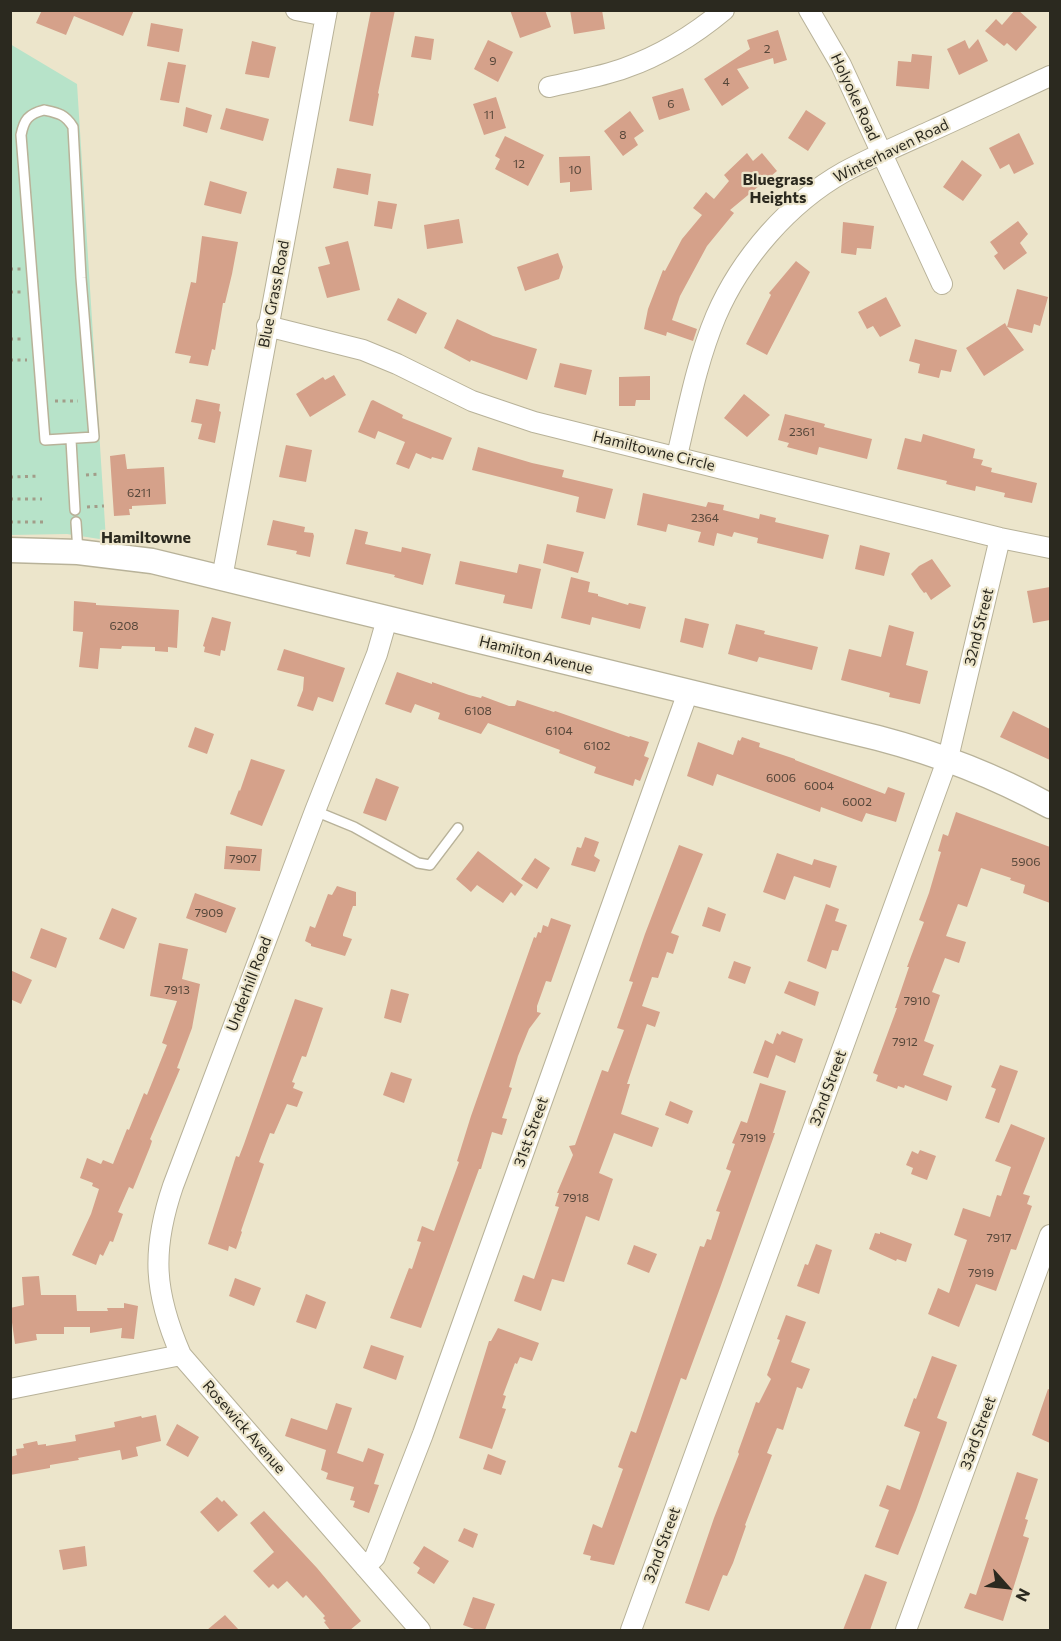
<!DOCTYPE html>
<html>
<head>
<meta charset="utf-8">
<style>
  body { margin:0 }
  #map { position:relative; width:1061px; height:1641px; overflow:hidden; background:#ece5cb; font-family:Commissioner,sans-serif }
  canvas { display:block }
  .frame { position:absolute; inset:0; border:12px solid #2b291f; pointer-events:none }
  .north { position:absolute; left:977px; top:1557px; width:60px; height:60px; -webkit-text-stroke:4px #ece5cb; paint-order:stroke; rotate:117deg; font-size:16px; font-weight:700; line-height:24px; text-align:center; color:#2b291f }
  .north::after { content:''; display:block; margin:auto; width:21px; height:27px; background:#2b291f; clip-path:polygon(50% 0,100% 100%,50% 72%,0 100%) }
</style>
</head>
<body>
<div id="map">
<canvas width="1061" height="1641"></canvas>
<div class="frame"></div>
<div class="north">N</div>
</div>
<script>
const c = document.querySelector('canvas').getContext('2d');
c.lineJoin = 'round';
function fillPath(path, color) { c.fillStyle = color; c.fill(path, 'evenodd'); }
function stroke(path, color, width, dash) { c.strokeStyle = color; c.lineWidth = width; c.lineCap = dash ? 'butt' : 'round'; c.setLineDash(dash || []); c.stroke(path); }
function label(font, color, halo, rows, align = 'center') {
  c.font = font + ' Commissioner,sans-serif'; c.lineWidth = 4.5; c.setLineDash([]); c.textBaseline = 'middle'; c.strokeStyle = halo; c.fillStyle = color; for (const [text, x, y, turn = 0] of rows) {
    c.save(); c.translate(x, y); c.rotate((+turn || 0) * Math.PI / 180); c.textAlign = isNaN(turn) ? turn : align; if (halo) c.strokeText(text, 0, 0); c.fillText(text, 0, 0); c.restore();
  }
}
fillPath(new Path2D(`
  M10 44 77 84 106 540 67 534 11 535Z`), '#b7e3c9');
fillPath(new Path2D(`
  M42 10H134L123 36 74 16 66 35 36 23Z
  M371 10H395L378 93 379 94 373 126 349 121Z
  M510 10H545L551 27 520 38Z
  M570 10H602L605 29 574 34Z
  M1015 10H1018L1037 27 1016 51 1007 43 1004 46 985 31 996 19 1002 25Z
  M151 23 183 29 179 52 147 46Z
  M778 30 787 60 774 64 773 58 737 69 749 88 722 106 704 79 750 49 747 40Z
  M415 36 434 39 431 60 411 57Z
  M978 39 988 61 959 75 947 49 965 40 969 49Z
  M488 40 513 52 498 82 474 69Z
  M252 41 276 47 269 78 245 74Z
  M912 54 932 56 929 89 896 86 898 61 911 62Z
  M168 62 186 65 179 103 160 100Z
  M683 88 690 110 659 120 652 97Z
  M496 97 506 128 484 135 473 104Z
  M186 107 212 115 207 133 183 126Z
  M226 108 269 119 263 141 220 129Z
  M806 110 826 123 808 151 788 138Z
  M630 111 644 131 634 138 638 145 623 156 604 131Z
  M1019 133 1034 164 1014 174 1009 164 1000 169 989 148Z
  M505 136 544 155 528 186 495 169 500 159 495 156Z
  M747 153 753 161 762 153 777 171 730 210 734 213 707 246 680 296 672 320 697 329 693 341 667 332 666 336 644 329 648 309 663 270 665 271 682 239 702 215 693 208 706 192 714 199 729 181 724 175Z
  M590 156 592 190 570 192V182L560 183 559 157Z
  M962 160 982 175 963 201 943 187Z
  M337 168 371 174 368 195 333 188Z
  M210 181 247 192 241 214 204 205Z
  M378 201 397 204 392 229 374 226Z
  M459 219 463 243 427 249 424 225Z
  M1018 221 1028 234 1020 243 1027 253 1004 270 994 256 998 253 990 242Z
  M843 222 874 226 871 249 857 248 856 255 841 253Z
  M202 236 238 242 232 274 225 303H223L215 350 212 349 208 366 189 363 191 356 175 353 191 282 196 283Z
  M348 241 360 290 327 298 318 267 330 264 325 247Z
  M558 253 563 267 559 279 525 291 517 267Z
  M796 261 810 272 767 355 746 344 771 295 769 293Z
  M1017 289 1048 297 1040 326 1034 324 1032 333 1007 327 1024 350 984 376 966 348 1005 323 1007 327Z
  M886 297 901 326 880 337 873 326 867 329 858 312Z
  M398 298 427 313 416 334 387 320Z
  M457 319 493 336 537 349 527 380 471 360 470 362 444 348Z
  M915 339 957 350 951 372 941 370 939 378 918 373 920 364 909 361Z
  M560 363 592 370 586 395 554 387Z
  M334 375 346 395 310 417 296 394 323 377 325 380Z
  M650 376V400H636L635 406H619V377Z
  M744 394 770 415 747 437 724 418Z
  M196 399 220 404 219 411 221 412 215 443 198 439 202 424 191 422Z
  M373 400 403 415 402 418 452 438 443 460 432 457 431 459 416 453 409 469 396 464 405 442 378 431 375 439 358 432 371 401Z
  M785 414 825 424 824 427 872 439 867 459 819 447 817 455 787 447 789 443 778 440Z
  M923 434 975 449 973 458 983 460 981 465 992 468 991 472 1037 483 1032 503 1004 497 1005 493 976 486 975 491 946 484 947 481 897 469 905 438 921 442Z
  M286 445 312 450 306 482 279 477Z
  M478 447 532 463 564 470 562 477 613 489 605 519 576 512 579 497 472 470Z
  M125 454 127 469 164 467 166 504 132 506V509H129L130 515 114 516 110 456Z
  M643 493 706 507 708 502 724 505 723 510 759 519 760 514 776 518 775 522 829 535 823 559 757 543 758 538 734 532 732 537 717 533 714 546 698 542 701 532 668 524 666 532 637 525Z
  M273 520 305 527 304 532 313 533 314 536 310 557 296 554 297 551 267 545Z
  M355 529 368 532 365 544 401 552 402 547 431 554 423 585 394 577 395 575 346 564Z
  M547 544 584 552 578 573 543 563Z
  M860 545 890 553 884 576 855 569Z
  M932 559 951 586 931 600 926 592 924 593 920 588 911 574 919 566Z
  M460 561 517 573 519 564 541 569 532 609 503 603 505 595 455 584Z
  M571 577 590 582 588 592 598 594V596L628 605 629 603 646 607 640 629 592 617 590 625 561 618Z
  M1050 587V620L1033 623 1027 591Z
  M74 601 96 603V605L179 610 177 648 168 647V652L155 651V647L122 646 121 649 100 648 98 669 79 667 83 632 73 631Z
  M212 617 231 622 225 651 221 650 220 656 204 652 205 647 203 646Z
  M685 618 709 624 703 648 680 642Z
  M736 624 765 631 764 634 818 647 812 670 759 657 757 662 728 654Z
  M889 625 914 632 906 665 928 671 920 704 889 697 890 693 841 680 849 649 881 657Z
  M284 649 345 668 333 702 318 697 313 711 297 706 303 690 304 677 277 670Z
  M397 672 432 684V682L469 695 481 698 482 696 509 706H515L517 700 554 712 555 711 629 737 630 736 649 742 644 756 649 758 640 781 635 779 633 786 594 773 596 767 559 753 560 750 488 723 481 734 438 719 440 713 415 704 411 713 385 704Z
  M1013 711 1050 729V760L1000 737Z
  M195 727 214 734 207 754 188 747Z
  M742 737 760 743 759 747 795 759V760L885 794 888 787 905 793 896 822 866 813 862 822 821 807 820 812 717 774 713 786 687 776 698 742 733 755 738 740 740 741Z
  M251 759 285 770 262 826 230 814 239 790 240 791Z
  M376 778 399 787 386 821 363 813Z
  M956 812 1050 847V903L1023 893 1025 885 1010 880 1011 878 981 868 967 907 958 904 946 936 966 942 959 963 945 958 932 992 940 995 924 1041 934 1045 923 1075 952 1086 947 1101 905 1085 904 1088 898 1086 897 1089 876 1081 878 1075 873 1073 897 1008H895L909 967H907L924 922 919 920 929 893 941 852 938 851 943 834 948 836Z
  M585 837 599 842 594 856 600 860 595 872 571 865 577 847 581 848Z
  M679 845 703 854 671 933 679 936 673 954 667 952 658 978 652 977 642 1006 660 1012 655 1027 647 1024 627 1084H630L621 1114 659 1128 652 1147 614 1133 599 1173 613 1179 599 1221 586 1216 564 1282 552 1279 541 1311 514 1301 523 1275 534 1279 559 1207 555 1206 559 1193H557L573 1155 569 1146 575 1145 602 1070 608 1072 624 1030 617 1028 633 982 629 981 645 934Z
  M226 846 262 849 260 871 224 869Z
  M478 851 523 885 515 896 511 892 503 903 477 885 471 892 456 879Z
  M777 853 812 865 814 859 837 866 830 888 794 876 785 900 763 892Z
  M535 858 550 868 537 889 521 879Z
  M337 886 356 892V906H353L343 934V936L352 939 345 956 311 946V944L305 941 310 926 315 928 328 894 332 895Z
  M195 893 236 908 226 933 186 918Z
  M826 904 839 909 835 921 847 925 838 951 832 950 826 969 807 961Z
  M708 907 726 914 720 932 702 926Z
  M112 908 137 918 124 949 99 939Z
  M551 918 571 925 551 982 546 981 537 1006V1012L541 1013 529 1029 518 1056 509 1087 512 1088 502 1118 507 1119 502 1135 492 1132 481 1169H479L421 1328 390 1318 409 1268 412 1269 421 1242 417 1241 422 1226 434 1231 459 1162 457 1161 471 1116 534 937 536 938 538 932 541 933 543 925 548 927Z
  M41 928 67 938 56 968 30 958Z
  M159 943 188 949 182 979 200 984 192 1028 177 1068 180 1069 150 1139 152 1141 150 1147 133 1189 129 1187 118 1212 123 1214 113 1242 110 1241 103 1256 100 1254 96 1265 72 1255 91 1214 99 1189 92 1186 93 1183 80 1178 87 1158 101 1164 103 1160 113 1164 127 1129 129 1130 144 1093 147 1095 167 1045 162 1043 177 1001 150 996Z
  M734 961 751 967 745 984 728 978Z
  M10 970 32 980 21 1004 10 999Z
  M789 981 819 992 815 1006 784 993Z
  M391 989 409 994 401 1023 384 1018Z
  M295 999 323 1008 306 1057 302 1056 292 1082 295 1083 293 1088 303 1092 297 1107 287 1104 274 1134 270 1133 259 1162 264 1164 241 1231 242 1232 236 1249 229 1246 228 1251 208 1244 236 1156 239 1157 244 1144Z
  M782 1031 803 1039 795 1063 776 1055 768 1078 753 1073 765 1040 773 1044 777 1033 780 1035Z
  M1000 1065 1018 1071 999 1123 985 1118 996 1089 991 1087Z
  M391 1072 412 1079 404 1103 383 1095Z
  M760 1083 786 1091 773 1133H775L720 1288 686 1380 681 1378 614 1565 590 1560 591 1556 583 1554 593 1524 602 1528 623 1469 618 1467 631 1431 636 1433 700 1246 704 1247 707 1239 711 1240 720 1212 716 1211 731 1171 726 1169 735 1144 732 1143 741 1121 747 1123Z
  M670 1101 693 1111 688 1124 665 1115Z
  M1011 1124 1045 1138 1023 1194 1030 1196 1027 1204 1032 1206 1016 1250 1011 1249 996 1291 976 1284 959 1327 928 1314 938 1288 949 1293 967 1240 954 1235 963 1208 990 1217 997 1195 1001 1196 1011 1167 995 1161Z
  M920 1150 936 1156 927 1180 911 1174 913 1168 906 1165 912 1151 918 1154Z
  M880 1232 912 1244 906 1262 897 1259 896 1261 869 1249 875 1233 880 1234Z
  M816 1244 832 1250 819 1294 797 1286 805 1264 808 1265Z
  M634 1245 657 1254 649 1273 627 1264Z
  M39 1276 41 1295H76L77 1311H108L107 1308H124V1303L138 1306 134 1339 121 1338 122 1328 90 1333V1327H64V1334H36L37 1340 15 1344 10 1308 24 1305 22 1277Z
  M235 1278 261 1288 254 1306 229 1296Z
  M306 1294 326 1302 316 1329 296 1322Z
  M786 1315 806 1322 791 1362 810 1369 802 1389 797 1387 783 1430 777 1428 767 1453 772 1455 745 1525 746 1526 733 1563 727 1576 723 1575 709 1611 685 1603 714 1518 739 1454 738 1452 756 1402 759 1403 771 1379 767 1375 780 1340 777 1339Z
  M498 1328 539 1343 532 1361 520 1357 517 1364 515 1363 503 1395 506 1396 502 1408 506 1409 492 1449 459 1438 489 1341H491Z
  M371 1345 404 1356 396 1380 363 1368Z
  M932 1356 957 1365 937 1418 947 1422 946 1426 916 1510 898 1555 875 1547 889 1510 879 1506 887 1485 900 1490 920 1432 904 1426 914 1398 916 1399Z
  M1048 1389 1050 1390V1443L1032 1435Z
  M336 1403 352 1408 337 1453 363 1462 368 1448 384 1454 374 1484 379 1485 369 1513 353 1507 355 1501 350 1500 354 1487 326 1479 328 1473 321 1470 326 1450 285 1436 291 1418 327 1430Z
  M156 1415 161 1441 136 1447 138 1456 122 1460 120 1450 78 1458 79 1460 50 1465V1468L10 1475V1457L17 1455 16 1449 24 1448 23 1444 37 1441 38 1445 46 1444V1446L76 1441 75 1435 115 1427 114 1422 141 1416 142 1418Z
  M177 1424 199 1437 188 1457 166 1445Z
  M488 1454 506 1461 501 1475 483 1469Z
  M1017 1472 1038 1479 1025 1519 1028 1520 1023 1536 1029 1538 1003 1621 964 1608 970 1593 976 1595Z
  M217 1497 222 1502 224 1500 238 1515 218 1532 200 1512Z
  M264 1511 317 1568 361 1621 350 1630H330L324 1622 326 1621 323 1618 325 1616 306 1595 303 1598 287 1581 278 1589 273 1584 269 1588 253 1571 274 1552 250 1523Z
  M464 1528 478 1534 473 1548 458 1541Z
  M85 1546 87 1566 63 1570 59 1550Z
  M424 1546 449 1561 434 1584 417 1573 420 1568 413 1563Z
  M865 1574 887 1582 870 1630H843Z
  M473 1597 495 1604 485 1630H477L463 1625Z
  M225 1615 239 1630H207Z`), '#d5a18a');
const service = new Path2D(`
  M44 110C58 113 65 114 73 127L81 278 94 437 45 440 21 135C24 120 28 114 44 110Z
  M71 440 75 510
  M76 522 78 552
  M315 811 354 827 418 863 430 865 458 828`);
const minor = new Path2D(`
  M296 10 326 16
  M809 10 841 65 942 284
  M549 87C574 81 601 77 625 68 662 55 694 35 724 10
  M267 326 363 350 397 364 472 401 534 422 1000 538 1050 548
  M677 456C688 409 697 361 716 316 741 258 789 203 844 172 872 157 902 144 931 131 971 113 1011 94 1050 76
  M222 578 327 10
  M387 619 377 654 315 811 173 1186C151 1251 154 1293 181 1355L420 1630
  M10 1389 181 1355
  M365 1567 375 1557 423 1434 688 692
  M631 1630 948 758 1000 538
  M906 1630 1050 1235`);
const tertiary = new Path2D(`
  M10 550 78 552 152 561 878 738C939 754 995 776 1050 806`);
stroke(service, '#b8b299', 12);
stroke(minor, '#b8b299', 22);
stroke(tertiary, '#b8b299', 27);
stroke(new Path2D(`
  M10 269H21
  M10 292H21
  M10 339H24
  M10 360H27
  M55 401H78
  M86 475 99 474
  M10 477 40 476
  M10 499H42
  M87 507 104 506
  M10 522H43`), '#a29d89', 3, [3, 4.5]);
stroke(service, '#fff', 9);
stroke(minor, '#fff', 20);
stroke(tertiary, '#fff', 24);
label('12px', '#56473a', null, [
  ["2",767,49],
  ["9",493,61],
  ["4",726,82],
  ["6",671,104],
  ["11",489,115],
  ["8",623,135],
  ["12",519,164],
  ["10",575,170],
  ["2361",802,432],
  ["6211",139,493],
  ["2364",705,518],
  ["6208",124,626],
  ["6108",478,711],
  ["6104",559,731],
  ["6102",597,746],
  ["6006",781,778],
  ["6004",819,786],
  ["6002",857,802],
  ["7907",243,859],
  ["5906",1026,862],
  ["7909",209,913],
  ["7913",177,990],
  ["7910",917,1001],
  ["7912",905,1042],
  ["7919",753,1138],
  ["7918",576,1198],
  ["7917",999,1238],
  ["7919",981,1273]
]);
label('15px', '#2b291f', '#ece5cb', [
  ["Holyoke Road",855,97,65],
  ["Winterhaven Road",891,151,-26],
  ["Blue Grass Road",274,294,-79],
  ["Hamiltowne Circle",654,451,14],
  ["32nd Street",979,627,-76],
  ["Hamilton Avenue",536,655,14],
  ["Underhill Road",249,984,-69],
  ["32nd Street",828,1088,-70],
  ["31st Street",531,1132,-70],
  ["Rosewick Avenue",244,1427,49],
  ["33rd Street",978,1433,-70],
  ["32nd Street",662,1545,-70]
]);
label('bold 16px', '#2b291f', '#ece5cb', [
  ["Bluegrass",778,180],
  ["Heights",778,198],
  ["Hamiltowne",146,538]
]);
</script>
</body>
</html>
